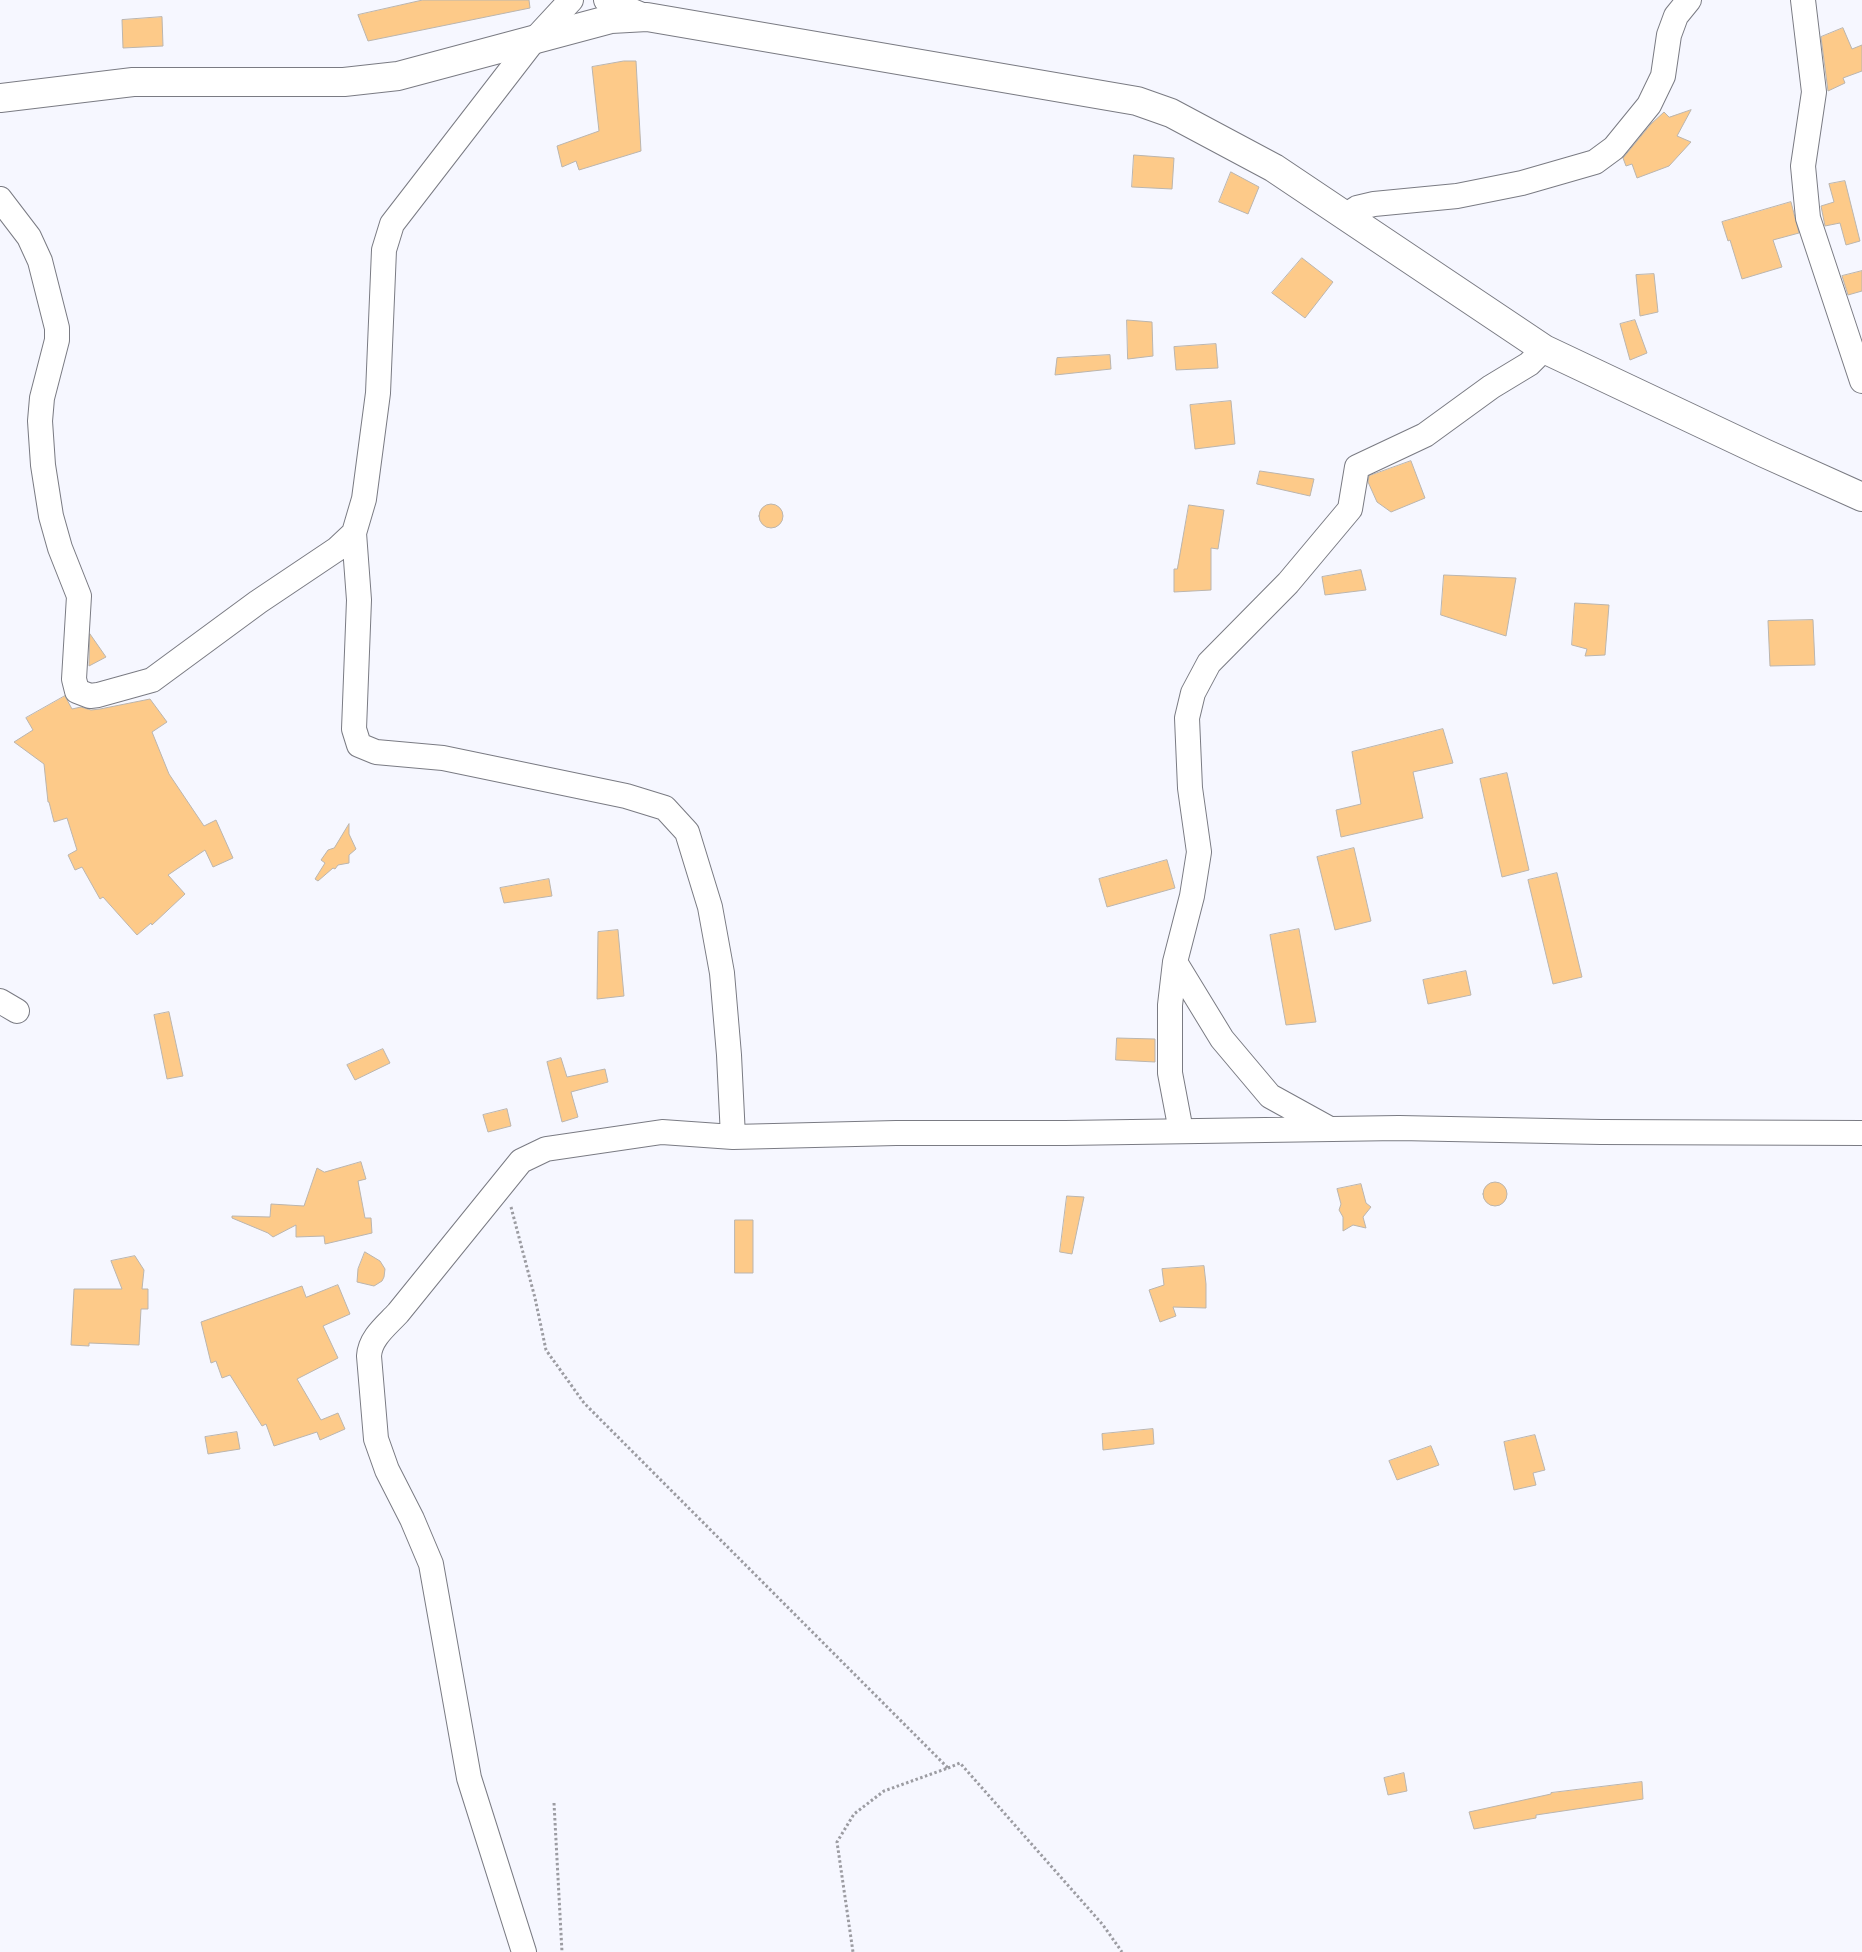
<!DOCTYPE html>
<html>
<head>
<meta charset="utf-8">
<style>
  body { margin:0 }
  canvas { display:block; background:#f6f7ff }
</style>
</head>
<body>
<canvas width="1862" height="1952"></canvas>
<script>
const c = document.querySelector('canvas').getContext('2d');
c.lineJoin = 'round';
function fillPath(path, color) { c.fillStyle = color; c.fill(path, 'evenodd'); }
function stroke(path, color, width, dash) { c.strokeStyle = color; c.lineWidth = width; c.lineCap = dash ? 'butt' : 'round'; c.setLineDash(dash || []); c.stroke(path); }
const building = new Path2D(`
  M423 0H529L530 8 368 41 358 15Z
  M162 17 163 46 123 48 122 20Z
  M1843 28 1852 49 1862 45V71L1843 78 1845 83 1828 91 1821 37Z
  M624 61H636L641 151 579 170 576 161 562 167 557 146 599 131 592 67Z
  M1691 110 1677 136 1691 142 1669 166 1637 178 1632 164 1626 166 1623 158 1651 124 1664 112 1669 117Z
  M1134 155 1174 158 1172 189 1132 187Z
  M1231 172 1259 187 1248 214 1219 202Z
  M1845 181 1860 241 1846 245 1840 223 1825 226 1821 206 1834 202 1829 184Z
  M1791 202 1799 233 1773 240 1782 267 1742 279 1730 240 1728 241 1722 222Z
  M1302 258 1333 282 1305 318 1272 293Z
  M1862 271V291L1848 295 1842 276Z
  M1654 274 1658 312 1640 316 1636 275Z
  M1127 320 1152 322 1153 356 1128 359Z
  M1635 320 1647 353 1630 360 1620 324Z
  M1216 344 1218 368 1176 370 1174 347Z
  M1110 355 1111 369 1055 375 1057 358Z
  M1231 401 1235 444 1195 449 1190 405Z
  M1411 461 1425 498 1391 512 1377 502 1368 482 1369 476Z
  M1260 471 1314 479 1310 496 1257 484Z
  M759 516a12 12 0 1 1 24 0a12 12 0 1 1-24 0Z
  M1189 505 1224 510 1218 549 1211 548V590L1174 592V569H1177Z
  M1361 570 1366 590 1325 595 1322 577Z
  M1444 575 1516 578 1506 636 1441 615Z
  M1575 603 1609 605 1605 655 1585 656 1587 649 1572 645Z
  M1813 620 1815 665 1770 666 1768 621Z
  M90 634 106 657 89 666V664Z
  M65 696 72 709 81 707 91 710 100 709 150 699 167 722 152 732 169 774 204 826 216 820 233 858 213 867 205 850 168 875 185 894 152 925 151 923 137 935 103 897 100 899 82 867 75 870 68 855 77 850 67 818 54 822 49 802H48L44 764 14 742 33 730 26 718Z
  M1443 729 1453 763 1413 772 1423 818 1341 837 1336 810 1361 804 1352 752Z
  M1507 773 1529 870 1502 877 1480 779Z
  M349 824V834L356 849 349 855V863L338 865 335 869 333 868 318 881 315 879 325 863 321 860 328 850 334 848Z
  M1354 848 1371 921 1335 930 1317 857Z
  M1167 860 1175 888 1107 907 1099 879Z
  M1557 873 1582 977 1553 984 1528 880Z
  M549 879 552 896 504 903 500 888Z
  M1299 929 1316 1022 1286 1025 1270 935Z
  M618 930 624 996 597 999 598 932Z
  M1466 971 1471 995 1428 1004 1423 980Z
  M169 1012 183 1076 167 1079 154 1015Z
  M1117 1038 1155 1039V1062L1116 1060Z
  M383 1049 390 1063 355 1080 347 1065Z
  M561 1058 567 1077 605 1069 608 1082 571 1092 578 1117 562 1122 547 1062Z
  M507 1109 511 1126 488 1132 483 1115Z
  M361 1162 366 1179 358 1181 365 1218H371L372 1233 325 1244 324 1236 296 1237V1225L273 1237 268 1233 232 1218V1216L270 1217 271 1204 304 1206 317 1168 324 1172Z
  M1483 1194a12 12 0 1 1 24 0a12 12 0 1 1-24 0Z
  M1361 1184 1366 1203 1371 1207 1363 1217 1366 1228 1353 1225 1343 1231V1217L1339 1210 1341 1204 1337 1189Z
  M1067 1196 1084 1197 1072 1254 1060 1252Z
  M735 1220H753V1273H735Z
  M365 1252 380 1261 385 1269 384 1277 382 1281 374 1286 357 1282 358 1269Z
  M135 1256 144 1270 142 1289H148V1309H141L139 1345 89 1343V1346L71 1345 74 1289H122L111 1261Z
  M1204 1266 1206 1284V1308L1173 1307 1176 1316 1160 1322 1149 1290 1164 1285 1162 1269Z
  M338 1285 350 1314 323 1326 338 1358 297 1379 321 1420 338 1413 345 1429 320 1440 317 1432 274 1446 266 1424 262 1426 230 1375 222 1378 216 1361 211 1363 201 1322 302 1286 306 1297Z
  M1153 1429 1154 1444 1103 1450 1102 1434Z
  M237 1432 240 1449 208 1454 205 1437Z
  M1535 1435 1545 1470 1533 1473 1536 1485 1514 1490 1504 1442Z
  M1431 1446 1439 1465 1397 1480 1389 1461Z
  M1404 1773 1407 1791 1388 1795 1384 1778Z
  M1642 1782 1643 1799 1536 1815V1818L1474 1829 1469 1812 1551 1794V1793Z`);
fillPath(building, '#fdca89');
stroke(building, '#bbb5ae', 1);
const street = new Path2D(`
  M606 0 647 17
  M1803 0 1814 92 1803 166 1808 218 1862 381
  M0 199 29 237 40 261 57 328V340L42 398 40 421 43 465 51 516 60 548 79 596 74 679 77 691 90 696 98 695 152 680 258 602 337 549 354 533 364 499 378 393 384 250 392 224 534 40 571 0
  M1346 215 1357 208 1374 204 1457 196 1522 183 1595 162 1614 148 1649 105 1663 76 1669 35 1676 16 1689 0
  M354 533 359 600 354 729 359 745 376 752 443 758 626 796 665 808 687 832 710 907 722 973 729 1055 733 1137
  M1175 962 1222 1039 1270 1096 1328 1128
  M0 1001 17 1011
  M1181 1131 1170 1073V1005L1175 962 1192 896 1199 852 1190 788 1187 718 1193 693 1209 663 1288 583 1350 509 1357 467 1425 435 1491 387 1529 364 1544 349
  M524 1952 469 1778 431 1564 412 1519 387 1470 376 1439 369 1356C370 1338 386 1326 398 1313L521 1161 546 1149 662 1132 733 1137 896 1133H1065L1399 1128 1601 1132 1862 1133`);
const secondary = new Path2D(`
  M0 98 133 82H344L398 76 611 19 647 17 1137 101 1171 113 1274 168 1544 349 1764 453 1862 497`);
stroke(street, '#7a7b83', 26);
stroke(secondary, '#7a7b83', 30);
stroke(new Path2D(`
  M511 1207 535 1298 546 1350 584 1403 948 1768 884 1791 854 1814 837 1842 853 1952
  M948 1768 960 1763 1103 1925 1122 1952
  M554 1803 562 1952`), '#9c9ca2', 3, [2.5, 2.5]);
stroke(street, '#fff', 24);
stroke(secondary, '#fff', 28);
</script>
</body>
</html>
